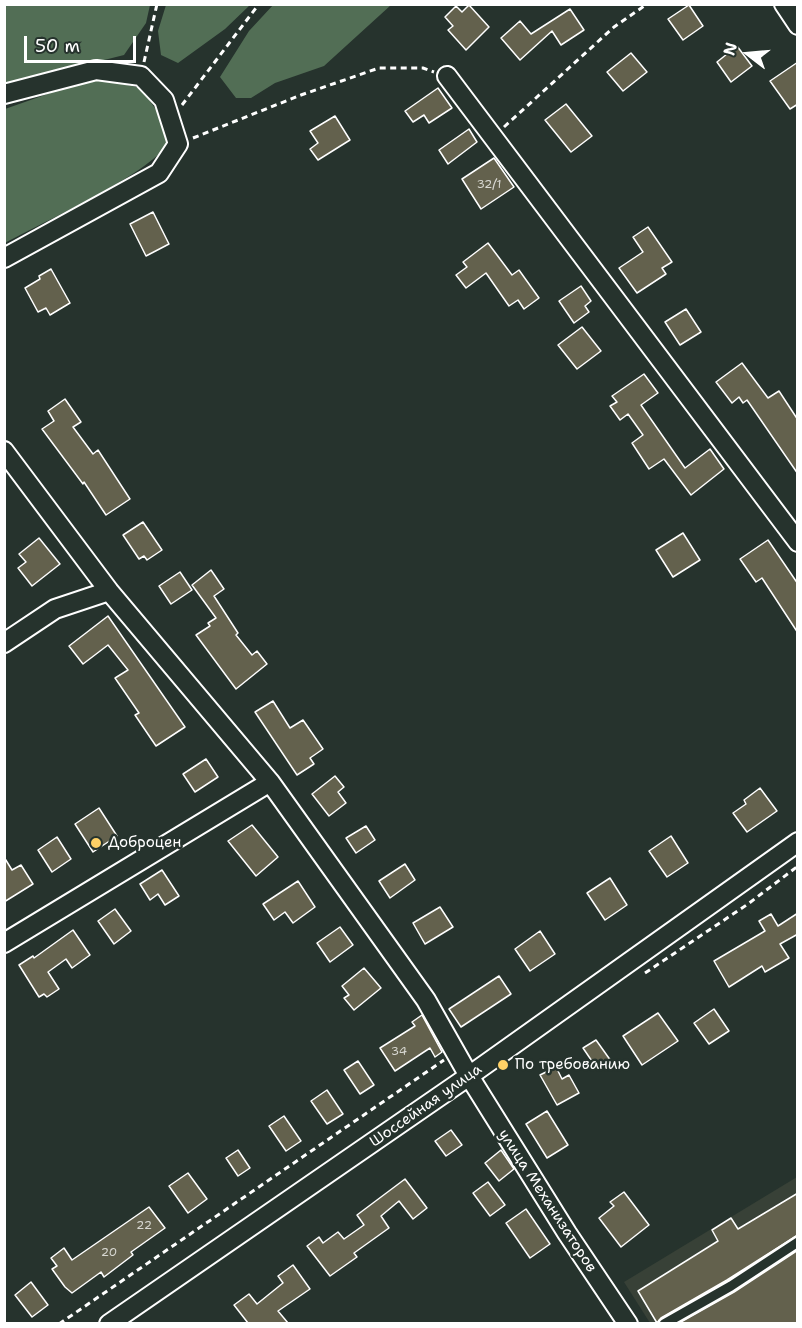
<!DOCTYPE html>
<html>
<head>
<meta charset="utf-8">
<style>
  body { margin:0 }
  #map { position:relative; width:802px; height:1328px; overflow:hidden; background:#26332d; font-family:"Shantell Sans",sans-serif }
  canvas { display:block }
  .frame { position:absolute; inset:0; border:6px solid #fff; pointer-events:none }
  .north { position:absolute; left:718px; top:24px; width:60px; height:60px; -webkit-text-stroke:4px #26332d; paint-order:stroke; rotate:286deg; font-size:16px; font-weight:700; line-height:24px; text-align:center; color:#fff }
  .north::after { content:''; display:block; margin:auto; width:21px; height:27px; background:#fff; clip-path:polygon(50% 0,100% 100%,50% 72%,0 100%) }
  .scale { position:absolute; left:24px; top:36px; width:112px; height:27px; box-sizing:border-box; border:3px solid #fff; border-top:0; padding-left:8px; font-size:18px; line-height:21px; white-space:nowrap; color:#fff; -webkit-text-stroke:4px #26332d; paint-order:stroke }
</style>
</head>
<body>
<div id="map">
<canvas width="802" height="1328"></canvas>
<div class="frame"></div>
<div class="north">N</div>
<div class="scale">50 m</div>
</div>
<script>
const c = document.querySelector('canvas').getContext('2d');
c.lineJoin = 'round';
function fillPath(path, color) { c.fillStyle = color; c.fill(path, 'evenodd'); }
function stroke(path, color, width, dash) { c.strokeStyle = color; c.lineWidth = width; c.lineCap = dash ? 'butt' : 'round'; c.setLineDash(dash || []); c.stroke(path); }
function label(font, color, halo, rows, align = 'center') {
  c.font = font + ' "Shantell Sans",sans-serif'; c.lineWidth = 5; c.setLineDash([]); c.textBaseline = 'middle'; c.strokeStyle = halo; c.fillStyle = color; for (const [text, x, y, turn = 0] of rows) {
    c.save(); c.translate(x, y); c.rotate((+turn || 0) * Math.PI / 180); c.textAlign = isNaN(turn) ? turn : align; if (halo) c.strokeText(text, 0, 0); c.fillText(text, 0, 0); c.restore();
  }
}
fillPath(new Path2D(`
  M797 1177V1323H650L624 1282Z`), '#384137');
fillPath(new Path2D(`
  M274 4H391V5L324 66 275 83 251 98H236L220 77 249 31Z
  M4 5H150L146 23 124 55 5 85Z
  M166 5V4L250 5 225 29 178 63 161 55 158 31Z
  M93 78 141 88 161 117 168 143C150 174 41 223 5 243V109Z`), '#526e55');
const building = new Path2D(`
  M469 5 489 27 466 50 448 30 453 26 445 17 456 6 462 12Z
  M689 5 703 26 683 40 668 19Z
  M570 9 584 30 561 45 552 31 520 60 501 38 520 21 531 34Z
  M737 46 752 66 731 82 717 62Z
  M631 53 647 72 623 91 607 72Z
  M798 62V104L790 109 770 81Z
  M438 88 452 108 429 123 424 115 413 122 405 111Z
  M566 104 592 136 571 152 545 120Z
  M335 116 350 140 318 160 310 149 318 143 310 131Z
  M469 129 477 142 448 164 439 150Z
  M494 158 514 187 481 209 462 179Z
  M153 212 169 244 146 256 130 224Z
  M648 227 672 262 662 268 666 274 637 293 619 268 643 252 633 237Z
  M488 243 512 275 519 270 539 298 524 309 518 300 509 306 486 273 466 288 456 275 467 267 463 262Z
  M51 269 70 303 50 315 46 308 38 312 25 288 40 279 39 276Z
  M581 286 591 301 585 306 589 312 574 323 559 301Z
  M686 309 701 332 680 345 665 322Z
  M582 327 601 351 577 369 558 345Z
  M742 363 768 398 779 391 798 420V474L747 400 743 403 739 397 732 403 716 382Z
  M644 374 658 393 641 405 685 468 710 449 724 469 691 495 664 459 649 469 632 443 643 435 628 414 620 420 610 406 617 402 612 396Z
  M65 399 81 422 73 427 93 454 98 450 130 499 106 515 84 482 83 484 42 429 54 421 48 411Z
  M143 522 162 550 147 560 144 556 139 559 123 535Z
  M683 533 700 560 673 577 656 550Z
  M39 538 60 564 32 586 18 568 26 562 19 554Z
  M768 540 798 584V633L762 578 756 582 740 559Z
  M211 570 224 589 214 596 238 633 236 635 252 655 257 651 267 664 236 689 196 635 210 626 208 623 216 618 192 585Z
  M180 572 192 590 171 604 159 586Z
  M108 616 185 727 156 746 135 715 139 713 115 678 128 670 108 645 83 664 69 646Z
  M273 701 290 728 303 720 323 749 310 758 314 764 297 775 255 712Z
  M206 759 218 777 195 792 183 774Z
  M335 776 344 787 338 792 346 803 329 816 312 794Z
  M760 788 777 811 747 832 733 813 746 804 744 800Z
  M99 808 117 836 93 852 75 824Z
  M252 825 278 857 256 876 228 841Z
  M366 826 375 840 356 853 346 838Z
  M671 836 688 863 667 877 649 851Z
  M57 837 71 859 52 872 38 850Z
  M4 857 12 870 21 865 33 884 4 902Z
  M405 864 415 880 390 898 379 881Z
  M162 870 179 896 165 905 158 894 150 900 140 884Z
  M610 878 627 905 605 920 587 893Z
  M298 881 315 907 293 923 285 912 274 920 263 904Z
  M440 907 453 927 425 944 413 923Z
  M115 909 131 931 114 944 98 921Z
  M798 913V934L780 944 789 958 765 972 762 966 729 987 714 961 765 931 759 921 771 914 778 926Z
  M340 927 353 945 330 962 317 943Z
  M73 930 90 955 72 968 66 959 48 972 59 989 47 997 44 994 39 997 19 965 33 956 34 958Z
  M540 931 555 954 530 971 515 949Z
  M364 968 381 988 354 1010 344 998 349 995 342 986Z
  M499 976 511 994 461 1027 449 1009Z
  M714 1009 729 1031 709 1044 694 1023Z
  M658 1013 678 1041 642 1065 623 1036Z
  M422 1015 442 1052 435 1057 430 1048 395 1071 380 1048 415 1026 412 1022Z
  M596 1040 611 1061 598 1070 583 1048Z
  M358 1061 374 1085 360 1094 344 1070Z
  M556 1067 562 1079 569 1075 579 1093 557 1105 540 1075Z
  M327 1090 343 1114 327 1124 311 1101Z
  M547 1111 568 1145 547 1158 526 1124Z
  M284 1116 301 1141 286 1151 269 1126Z
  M451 1130 462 1145 446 1156 435 1141Z
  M238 1150 250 1168 238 1176 226 1158Z
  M501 1150 514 1169 499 1181 485 1163Z
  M188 1173 207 1199 188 1213 169 1186Z
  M405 1179 427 1208 413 1219 399 1201 381 1216 389 1228 354 1253 357 1257 330 1276 307 1246 319 1237 323 1243 338 1232 344 1239 364 1225 357 1215Z
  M488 1182 505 1205 490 1216 473 1193Z
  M624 1192 649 1225 621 1247 599 1218 614 1206 610 1202Z
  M798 1193V1235L727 1280 661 1318 657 1323 638 1291 718 1241 712 1230 731 1218 738 1229Z
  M149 1207 165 1228 131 1252 133 1255 104 1277 101 1272 72 1293 65 1287 52 1269 57 1266 51 1258 64 1248 72 1260Z
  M526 1209 550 1244 530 1258 506 1223Z
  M798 1250V1323H679L734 1292Z
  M293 1265 310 1289 278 1311 288 1323H248L234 1305 249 1294 257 1304 283 1283 278 1276Z
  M31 1282 48 1305 32 1317 15 1295Z`);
fillPath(building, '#63614d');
stroke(building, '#fff', 1.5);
const lane = new Path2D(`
  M664 1324 731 1286 798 1242`);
const street = new Path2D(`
  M784 4 798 25
  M447 76 798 542
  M4 94 96 70 141 76 164 100 178 144 159 173 4 258
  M4 451 109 591 270 782 426 1000 469 1076 567 1233 628 1324
  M4 643 55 609 109 591
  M4 943 270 782
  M109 1324 469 1076 798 842`);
stroke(lane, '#fff', 14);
stroke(street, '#fff', 22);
stroke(new Path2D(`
  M144 62 157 4
  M182 105 259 4
  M504 127 614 27 647 4
  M193 138 301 95 379 68H423L434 72
  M645 973 748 904 798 866
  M59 1324 444 1060`), '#fff', 3, [6, 4.5]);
stroke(lane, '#26332d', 9);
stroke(street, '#26332d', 18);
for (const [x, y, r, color] of [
  [96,843,6,"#ffd166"],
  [503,1065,6,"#ffd166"]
]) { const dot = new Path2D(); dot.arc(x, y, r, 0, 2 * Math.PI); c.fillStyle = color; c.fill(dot); stroke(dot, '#26332d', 2); }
label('12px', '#d8d8d2', null, [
  ["32/1",489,185],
  ["34",399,1052],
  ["22",144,1226],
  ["20",109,1253]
]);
label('15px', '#fff', '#26332d', [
  ["Доброцен",108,843],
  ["По требованию",515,1065]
], 'left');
label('15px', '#fff', '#26332d', [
  ["Шоссейная улица",426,1106,-35],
  ["улица Механизаторов",547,1201,57]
]);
</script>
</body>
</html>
